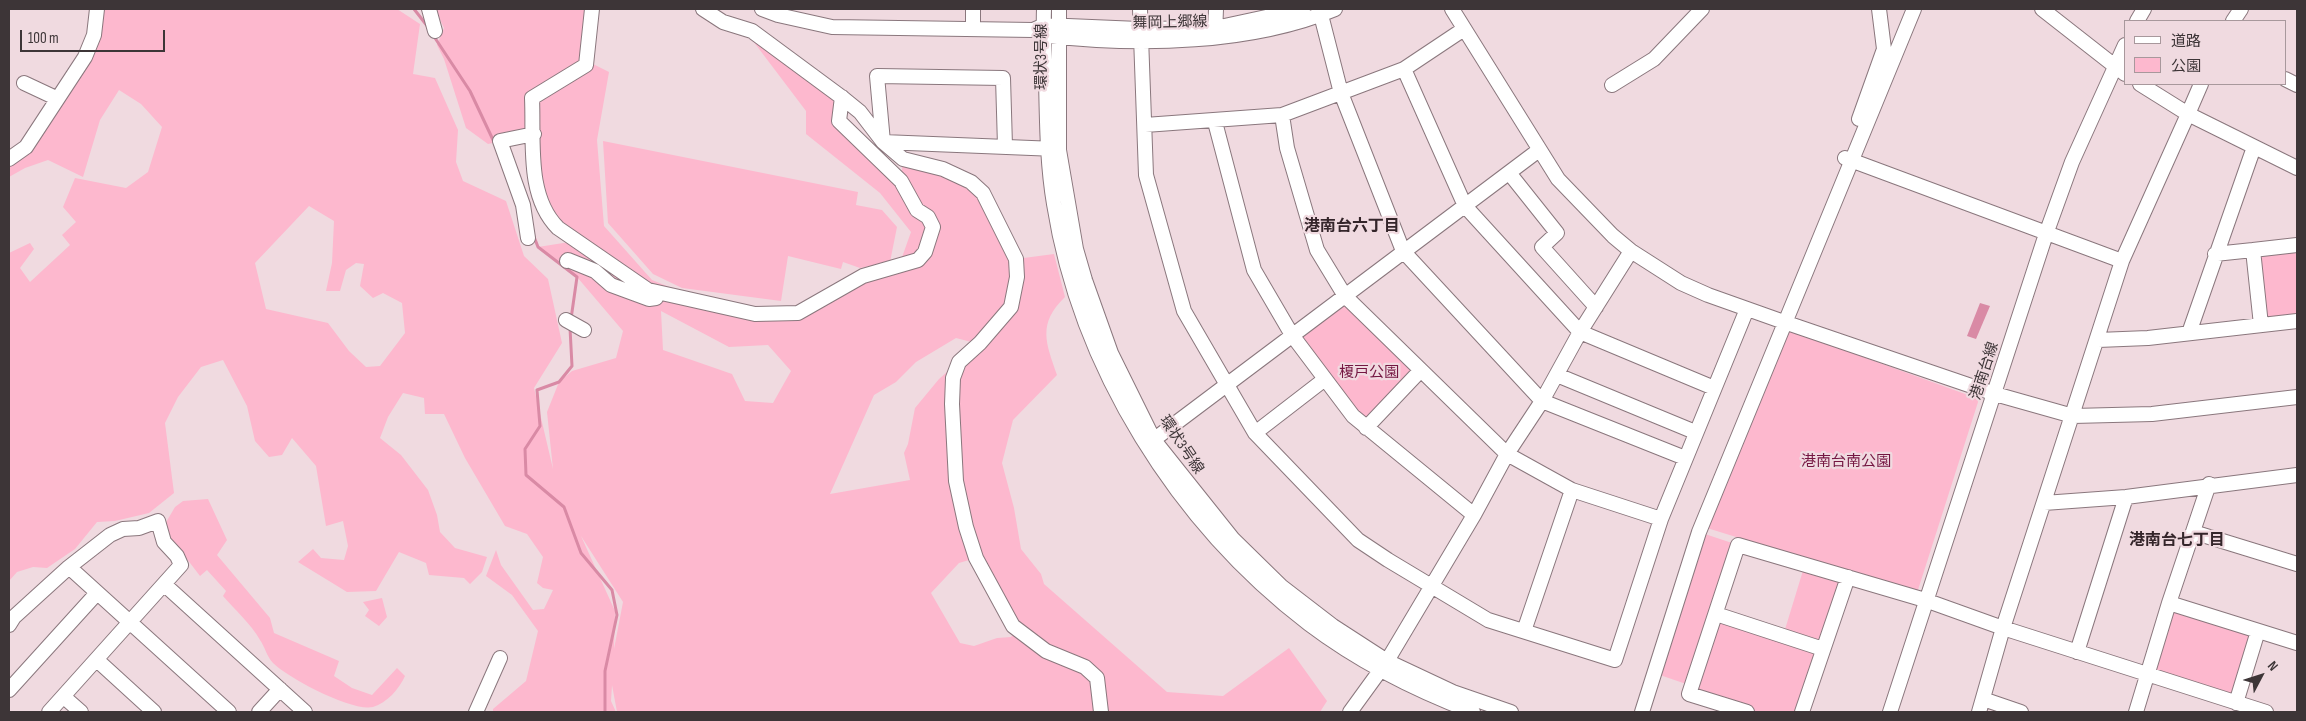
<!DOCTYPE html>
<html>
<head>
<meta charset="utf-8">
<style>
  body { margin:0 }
  #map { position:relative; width:2306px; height:721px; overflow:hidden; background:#f0dae0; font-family:"Sofia Sans Condensed","Noto Sans JP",sans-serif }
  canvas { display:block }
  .frame { position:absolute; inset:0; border:10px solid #3d3537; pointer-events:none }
  .legend { position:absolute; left:2124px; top:20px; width:162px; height:65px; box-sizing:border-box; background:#f0dae0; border:1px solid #a8989c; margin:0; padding:6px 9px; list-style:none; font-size:15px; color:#3d3537 }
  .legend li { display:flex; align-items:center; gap:10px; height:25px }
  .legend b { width:25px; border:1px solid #a8989c }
  .north { position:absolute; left:2236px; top:651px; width:50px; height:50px; -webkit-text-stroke:4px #f0dae0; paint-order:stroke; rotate:50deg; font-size:14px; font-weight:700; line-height:20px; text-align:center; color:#3d3537 }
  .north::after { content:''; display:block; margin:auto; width:18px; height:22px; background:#3d3537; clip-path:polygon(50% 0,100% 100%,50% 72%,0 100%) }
  .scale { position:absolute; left:20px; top:30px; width:145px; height:22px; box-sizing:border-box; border:2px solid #3d3537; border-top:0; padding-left:6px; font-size:15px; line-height:18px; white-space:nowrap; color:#3d3537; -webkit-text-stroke:4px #f0dae0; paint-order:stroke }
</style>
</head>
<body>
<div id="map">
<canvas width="2306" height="721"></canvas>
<div class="frame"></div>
<ul class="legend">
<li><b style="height:6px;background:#fff"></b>道路</li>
<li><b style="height:14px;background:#fdb8ce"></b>公園</li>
</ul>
<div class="north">N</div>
<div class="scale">100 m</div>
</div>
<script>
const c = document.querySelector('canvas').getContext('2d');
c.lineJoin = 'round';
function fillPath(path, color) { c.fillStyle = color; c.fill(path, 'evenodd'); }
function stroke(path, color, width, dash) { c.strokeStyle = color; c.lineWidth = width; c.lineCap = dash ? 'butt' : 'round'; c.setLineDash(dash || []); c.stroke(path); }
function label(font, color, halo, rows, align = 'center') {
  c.font = font + ' "Sofia Sans Condensed","Noto Sans JP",sans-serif'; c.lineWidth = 4.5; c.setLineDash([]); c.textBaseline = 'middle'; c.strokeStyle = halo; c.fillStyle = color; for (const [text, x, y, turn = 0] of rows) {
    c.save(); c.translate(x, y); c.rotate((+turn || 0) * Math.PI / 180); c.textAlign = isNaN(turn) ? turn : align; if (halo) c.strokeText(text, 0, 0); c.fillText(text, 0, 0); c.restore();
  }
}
fillPath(new Path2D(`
  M100 9H397L420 24 413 74 435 78 458 130 456 162 463 181 506 201 524 256 548 279 562 343 534 388 553 469 547 412 559 382 572 371 616 358 623 331 577 277 538 247 576 241 548 218 534 134 488 144 466 128 444 59 437 45 444 28 435 9H592L587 61 609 72 597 140 604 226 652 280 689 295 664 293 795 313 901 260 911 232 880 193 806 134V111L750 37 844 99 839 121 901 180 903 159 983 193 1016 259 1054 254 1065 297C1037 324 1046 343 1057 375L1013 420 1002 463 1014 508 1021 549 1041 574 1044 584 1167 692 1223 696 1289 648 1327 701 1320 712H617L612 685 611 701 616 712H493V709L526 681 538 631 512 595 486 576 496 550 501 565 533 610 544 609 553 590 543 588 537 583 543 557 527 534 505 526 465 458 444 414H425L424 398 403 393 388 417 380 438 401 455 428 490 437 515 440 532 455 548 487 557 482 572 470 584 464 578 429 575 426 563 399 552 376 591 347 592 298 562 313 549 321 558 344 560 348 546 343 521 326 526 316 466 292 438 282 455 269 457 255 441 247 406 223 360 201 367 178 397 165 423 174 493 149 513 115 521 97 522 75 549 47 568 33 567 17 572 9 581V253L30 243 34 249 20 268 30 282 70 245 62 235 76 222 63 207 75 178 126 188 148 172 162 127 141 104 119 90 100 120 83 177 48 160 25 168 9 177V163L71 82ZM309 206 334 221 332 263 326 291H340L346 270 356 263 364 264 360 286 373 298 383 293 402 303 405 333 380 366 366 367 349 351 328 323 266 309 255 263ZM661 311 729 347 768 345 791 371 773 403 745 401 732 374 663 350ZM956 338 979 344 939 379 915 408 908 444 904 453 910 480 830 494 874 395 896 382 916 362ZM581 536 623 602 614 649 615 611ZM979 557 1018 628 1011 637 997 638 974 646 960 643 931 593 959 563Z
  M603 141 858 192 856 205 882 210 897 227 890 262 860 268 843 262 841 269 788 256 781 301 682 288 653 274 608 223Z
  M2297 245V321L2261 325 2253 250Z
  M1342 307H1347L1411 370 1412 374 1369 418 1364 419 1303 340V336Z
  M1786 329 1979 399 1917 593 1707 528Z
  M208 499 227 540 217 555 270 618 274 633 339 661 334 676 352 688 372 695 397 668 405 676C399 689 387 703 373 707 352 712 288 678 273 663 267 657 265 647 260 640 251 624 235 610 223 596L226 591 207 570 200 576 187 559 183 561 169 543 165 524 175 507 183 501Z
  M1699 532 1738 545 1716 614 1783 636 1805 564 1848 577 1802 712H1747L1689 694 1692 686 1654 673Z
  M382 598 387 617 379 626 365 616 369 610 363 602Z
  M2174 611 2253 636 2234 695 2155 669Z`), '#fdb8ce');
fillPath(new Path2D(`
  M1980 303 1990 306 1976 339 1967 336Z`), '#d98aa5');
stroke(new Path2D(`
  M414 9 428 27
  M433 35 470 91 494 142
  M533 234 538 247 577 277 571 319
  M570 328 572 366 559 382 537 390 540 426 525 449 526 475 564 507 581 553 612 590 617 615 605 671V712`), '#d98aa5', 3);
const minor = new Path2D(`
  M429 9 435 31
  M592 9 586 65 532 98C534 141 526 196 558 228L648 290 755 314 798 313 863 276 918 260 925 252 933 227 928 217 917 210 901 181 839 121 842 97
  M703 9 723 22 752 31 844 99 860 112 883 142 1056 149
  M762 9 778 15 832 27 1033 30 1044 25 1139 29 1215 28 1303 9
  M1044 9C1043 33 1045 56 1046 80 1047 121 1047 163 1054 204 1080 368 1177 523 1309 624 1358 661 1415 690 1473 712
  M1059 9V150L1076 249 1085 280 1111 353 1154 440 1233 539 1281 586 1333 626 1387 661 1453 692 1511 712
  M1140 9 1146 175 1184 311 1255 433 1358 540 1388 560 1488 620 1615 660 1661 519
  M1452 9 1558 179 1613 236 1631 251 1681 283 1708 295 1784 322 1995 394 2073 416 2152 414 2297 397
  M2042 9 2125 74
  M1321 15 1341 93 1403 251 1542 401 1685 458
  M2137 21 2144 9
  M2233 21 2241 9
  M973 29V9
  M1215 35 1216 9
  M1050 36C1140 46 1251 44 1335 9
  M1404 69 1465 206 1580 332 1714 388
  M2285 79 2297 85
  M24 83 56 98
  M2140 84 2188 114 2201 84
  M1612 85 1654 59 1702 9
  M1282 115 1287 148 1317 250 1345 296 1507 454 1572 490
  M1859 119 1884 49 1879 9
  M1215 122 1254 270 1292 335 1353 416 1474 515
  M1145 125 1282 115 1404 69 1464 29
  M1005 146 1003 78 877 76 883 142 903 159 943 169 971 182 983 193 1016 259 1017 277 1011 307 980 343 959 362 953 378 952 404 956 481 966 527 976 558 1013 626 1046 651 1085 667 1097 678 1101 712
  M1845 158 2122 261
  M9 159 26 147 85 57 94 35 97 9
  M1510 174 1557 233 1542 247 1596 307
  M528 238 523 205 500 141 534 134
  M2215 254 2253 250
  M567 261 568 260 595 271 611 285 649 299 656 298
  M566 320 584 330
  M2261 325 2253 250 2297 245
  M2189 333 2254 147
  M2098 340 2148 338 2297 321
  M1557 375 1695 432
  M1366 428 1420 371
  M1255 433 1325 379
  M1148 444 1539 150
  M2044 503 2126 497 2297 475
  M2193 532 2297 564
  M69 567 229 712
  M165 585 305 712
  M2169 603 2297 643
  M1716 614 1823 649
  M9 625 14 617 69 567 110 535 123 529 139 528 158 521 164 542 177 556 181 565 49 712
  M1524 631 1572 490 1661 519 1747 309
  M2077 652 2126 497
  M97 660 154 712
  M9 690 97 593
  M64 697 81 712
  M1983 699 2021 712
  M2236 703 2258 631
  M259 712 280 689
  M476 712 500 658
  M1350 712 1387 661 1474 515 1507 454 1542 401 1580 332 1631 251
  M1642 712 1699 532 1914 9
  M1747 712 1689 694 1738 545 1925 600 2003 628 2266 712
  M1802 712 1848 577
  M1890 712 2046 234 2072 162 2125 45
  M1979 712 2003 628 2122 261 2188 114 2297 168
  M2136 712 2169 603 2209 484`);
stroke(minor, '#8a777d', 16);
stroke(minor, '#fff', 14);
label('15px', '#3d3537', '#f0dae0', [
  ["舞岡上郷線",1170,23,-1],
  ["環状3号線",1042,57,-90],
  ["港南台線",1985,371,-72],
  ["環状3号線",1181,445,56]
]);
label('15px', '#741742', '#f0dae0', [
  ["榎戸公園",1369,373],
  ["港南台南公園",1846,462]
]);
label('bold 16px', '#34252a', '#f0dae0', [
  ["港南台六丁目",1352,227],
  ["港南台七丁目",2177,541]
]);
</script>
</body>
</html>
